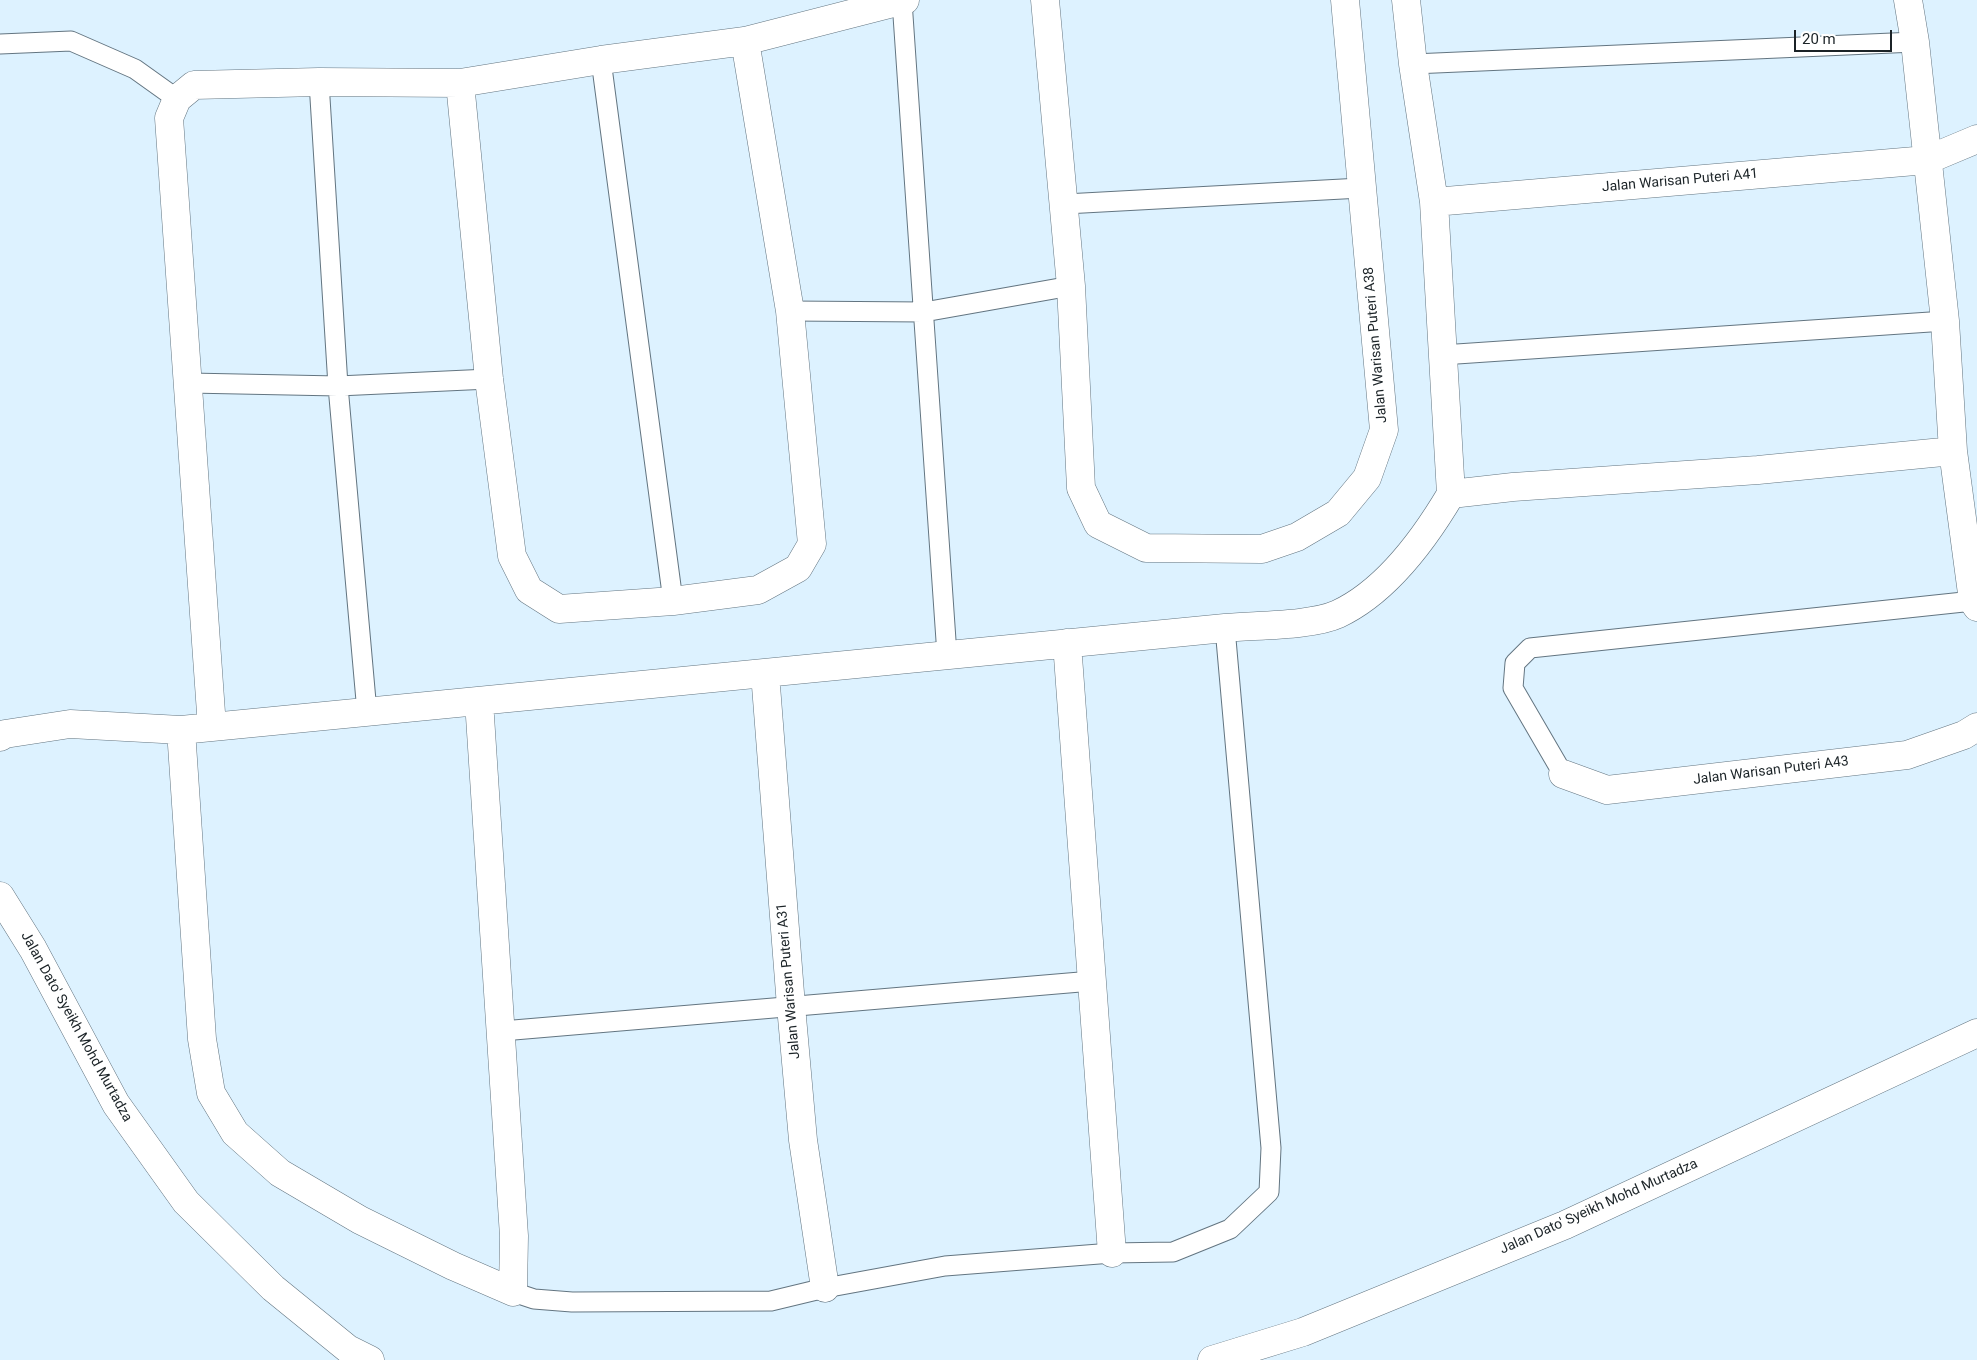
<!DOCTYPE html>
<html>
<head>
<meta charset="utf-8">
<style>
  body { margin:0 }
  #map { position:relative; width:1977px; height:1360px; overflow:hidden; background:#ddf2ff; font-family:Roboto,sans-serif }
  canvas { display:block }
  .scale { position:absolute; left:1794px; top:30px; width:98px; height:22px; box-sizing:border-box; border:2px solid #1b2327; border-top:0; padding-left:6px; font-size:15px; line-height:18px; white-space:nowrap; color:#1b2327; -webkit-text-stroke:4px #fff; paint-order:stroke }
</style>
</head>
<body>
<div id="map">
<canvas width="1977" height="1360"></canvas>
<div class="scale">20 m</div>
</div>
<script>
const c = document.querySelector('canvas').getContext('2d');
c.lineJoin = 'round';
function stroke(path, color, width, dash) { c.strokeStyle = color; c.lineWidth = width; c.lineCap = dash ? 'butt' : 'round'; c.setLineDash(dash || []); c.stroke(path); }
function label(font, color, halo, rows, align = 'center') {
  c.font = font + ' Roboto,sans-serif'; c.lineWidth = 4; c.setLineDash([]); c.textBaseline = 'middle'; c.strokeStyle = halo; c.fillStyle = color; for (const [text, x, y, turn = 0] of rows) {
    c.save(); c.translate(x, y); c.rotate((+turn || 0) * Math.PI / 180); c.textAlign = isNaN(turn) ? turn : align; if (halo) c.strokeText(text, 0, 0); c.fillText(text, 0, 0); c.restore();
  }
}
const service = new Path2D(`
  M902 1 947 655
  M0 44 71 41 135 69 177 99
  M601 60 673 601
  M1413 64 1915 42
  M319 82 338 386 367 712
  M1065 204 1361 188
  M790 311 924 312 1071 286
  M1442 355 1945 321
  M189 383 338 386 489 379
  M1563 774 1513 688 1515 663 1530 648 1973 601
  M502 1031 1092 981
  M513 1292 534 1299 572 1302 771 1301 825 1288 945 1266 1112 1253 1173 1252 1230 1229 1269 1192 1271 1148 1225 628`);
const minor = new Path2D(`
  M1045 0 1071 286 1081 488 1098 524 1146 548 1262 549 1297 537 1338 513 1367 478 1384 430 1345 0
  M1908 0 1915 42 1945 321 1953 451 1973 601 1977 607
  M460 83 489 379 512 556 529 590 559 609 673 601 758 590 798 568 812 544 790 311 745 41
  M1434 202 1927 160 1977 139
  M1451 494 1513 487 1758 470 1953 451
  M1067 643 1112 1253
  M765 673 791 1006 803 1140 825 1288
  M212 727 169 118 177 99 194 85 319 82 460 83 601 60 745 41 905 0
  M181 730 202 1039 211 1093 235 1133 280 1173 360 1220 453 1266 513 1292 514 1236 479 701
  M0 737 5 734 70 724 181 730 1225 628C1256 625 1312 626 1338 614 1387 591 1425 538 1451 494L1434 202 1413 64 1406 0
  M1563 774 1607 790 1907 755 1964 735 1977 727`);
const secondary = new Path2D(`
  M0 896 33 949 116 1104 186 1202 273 1288 348 1349 370 1360
  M1212 1360 1303 1332 1565 1225 1977 1033`);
stroke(service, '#637581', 21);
stroke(minor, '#637581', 29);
stroke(secondary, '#637581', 29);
stroke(service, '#fff', 19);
stroke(minor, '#fff', 28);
stroke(secondary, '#fff', 28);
label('14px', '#1b2327', '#fff', [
  ["Jalan Warisan Puteri A41",1680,181,-5],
  ["Jalan Warisan Puteri A38",1376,345,-95],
  ["Jalan Warisan Puteri A43",1771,771,-7],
  ["Jalan Warisan Puteri A31",789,981,-95],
  ["Jalan Dato' Syeikh Mohd Murtadza",76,1027,61],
  ["Jalan Dato' Syeikh Mohd Murtadza",1599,1207,-24]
]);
</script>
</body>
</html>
